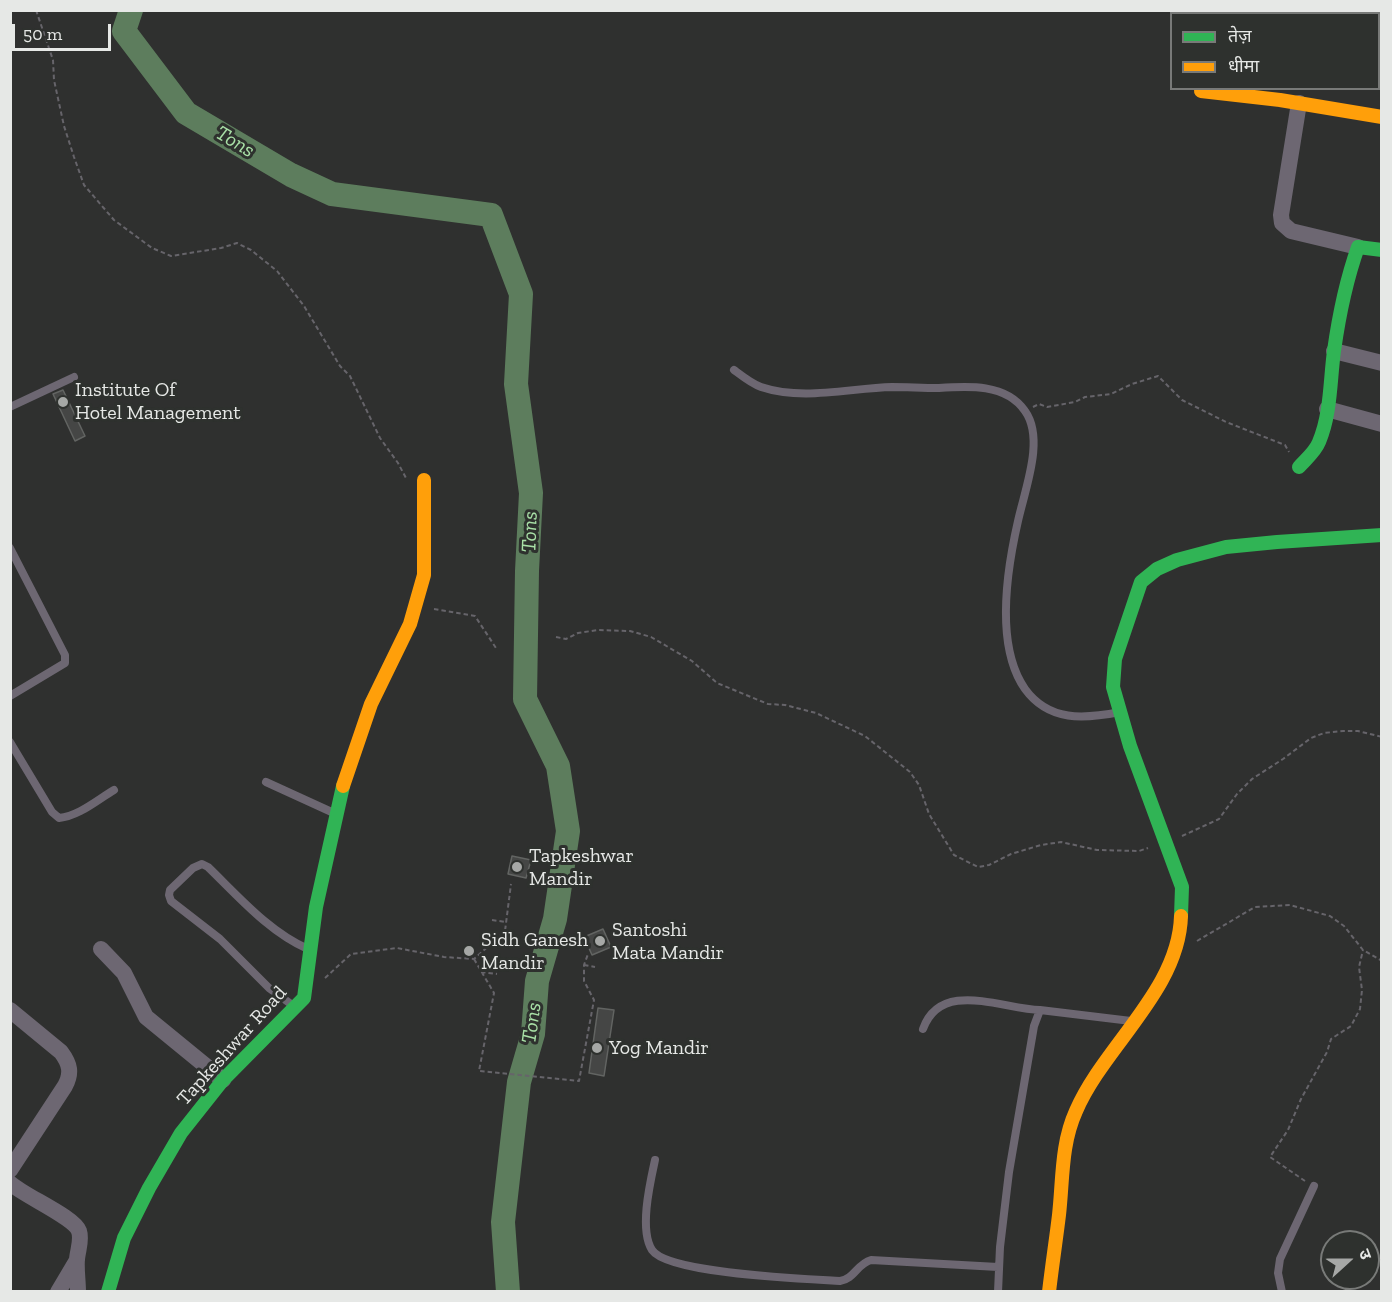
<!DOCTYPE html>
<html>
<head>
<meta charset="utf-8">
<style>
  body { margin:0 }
  #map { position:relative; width:1392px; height:1302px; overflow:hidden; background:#2f302f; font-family:"Zilla Slab","Noto Sans Devanagari",serif }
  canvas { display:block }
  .frame { position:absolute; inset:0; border:12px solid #e6e8e6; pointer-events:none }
  .legend { position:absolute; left:1170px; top:12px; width:210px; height:78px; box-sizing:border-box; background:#2e312e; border:2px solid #787a78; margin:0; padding:8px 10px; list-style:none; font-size:18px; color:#e6e8e6 }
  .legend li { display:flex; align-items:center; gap:12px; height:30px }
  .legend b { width:30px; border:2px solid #787a78 }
  .north { position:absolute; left:1320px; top:1230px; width:60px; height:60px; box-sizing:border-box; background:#2e312e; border:2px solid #787a78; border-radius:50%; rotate:69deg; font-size:16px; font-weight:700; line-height:24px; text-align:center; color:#e6e8e6 }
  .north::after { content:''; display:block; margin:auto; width:21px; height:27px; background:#a6a8a6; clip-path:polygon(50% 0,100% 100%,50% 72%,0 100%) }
  .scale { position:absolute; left:12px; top:24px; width:99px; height:27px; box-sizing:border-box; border:3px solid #e6e8e6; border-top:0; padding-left:8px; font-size:18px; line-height:21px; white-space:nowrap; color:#e6e8e6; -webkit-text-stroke:4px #2e312e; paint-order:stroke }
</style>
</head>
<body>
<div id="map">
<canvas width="1392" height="1302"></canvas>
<div class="frame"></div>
<ul class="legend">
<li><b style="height:8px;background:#30b455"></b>तेज़</li>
<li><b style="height:8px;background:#ff9f0a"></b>धीमा</li>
</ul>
<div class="north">उ</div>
<div class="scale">50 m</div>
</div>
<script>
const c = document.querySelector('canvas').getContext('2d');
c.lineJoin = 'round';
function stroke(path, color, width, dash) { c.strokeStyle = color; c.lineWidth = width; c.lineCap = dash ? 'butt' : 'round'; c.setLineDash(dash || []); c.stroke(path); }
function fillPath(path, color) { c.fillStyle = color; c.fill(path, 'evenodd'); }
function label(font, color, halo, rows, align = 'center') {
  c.font = font + ' "Zilla Slab",serif'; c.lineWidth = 6; c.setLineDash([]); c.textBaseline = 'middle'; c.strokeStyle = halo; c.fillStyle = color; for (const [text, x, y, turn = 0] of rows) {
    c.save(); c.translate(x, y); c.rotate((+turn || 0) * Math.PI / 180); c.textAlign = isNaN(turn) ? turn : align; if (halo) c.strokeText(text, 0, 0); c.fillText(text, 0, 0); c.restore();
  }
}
stroke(new Path2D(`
  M131 10 124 31 186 113 291 175 332 194 491 215 521 294 516 384 531 493 527 571 525 699 558 766 568 831 555 919 537 981 533 1034 519 1082 503 1222 508 1292`), '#5d7d5d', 24);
const building = new Path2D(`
  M63 390 85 436 75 441 53 394Z
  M512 856 531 860 526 878 508 874Z
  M603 929 611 947 592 955 584 937Z
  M598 1008 614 1010 604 1076 589 1073Z`);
fillPath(building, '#454645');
stroke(building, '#626462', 1.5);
stroke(new Path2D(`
  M36 10 53 60 54 80 64 126 74 157 84 185 114 220 152 248 171 256 221 248 237 243 251 250 277 271 304 306 340 366 350 376 380 438 398 463 406 478
  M1033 407 1039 404 1047 407 1075 402 1085 397 1111 394 1132 384 1158 376 1182 400 1226 422 1285 445 1289 452
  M434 609 475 616 496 648
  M556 637 566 639 578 633 598 630 630 631 651 637 692 661 717 683 768 704 785 705 816 713 865 736 910 772 919 785 929 814 954 855 978 867 989 865 1011 854 1041 845 1061 842 1097 850 1139 851 1148 848
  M1182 836 1219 819 1237 794 1252 779 1283 759 1311 738 1324 733 1343 731H1358L1382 737
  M492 920 506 922
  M1197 941 1255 907 1290 905 1330 916 1344 926 1363 950 1382 961
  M474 959 494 993 479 1071 579 1081 594 1000 584 981V965L588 954
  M584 965 595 967
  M481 972 497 974
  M325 978 351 954 397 948 444 957 474 959 505 931 511 884
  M1305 1181 1270 1157 1288 1130 1301 1099 1327 1052 1331 1039 1351 1026 1360 1009 1362 990 1359 967 1363 950`), '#66646a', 2, [4.5, 3]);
stroke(new Path2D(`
  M734 370C742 376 752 384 761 387 803 401 850 388 892 387 907 387 922 388 938 388 967 386 1006 383 1025 411 1045 439 1025 489 1018 521 1007 569 995 646 1025 689 1049 722 1084 719 1120 712
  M10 407 74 377
  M10 548 65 655V663L10 696
  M10 742 52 812 59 818C79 816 97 800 114 790
  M266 782 336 814
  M295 1007 269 988 220 939 171 901 169 895 170 890 193 868 202 864 208 867C238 896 269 932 308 949
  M923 1029C941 979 1002 1009 1040 1010
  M655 1160C650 1183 639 1230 652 1250 668 1274 808 1279 840 1281 854 1279 857 1264 871 1260L998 1267
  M998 1292 1000 1247 1009 1172 1034 1026 1040 1010 1131 1021
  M1282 1292 1278 1273 1280 1259 1314 1186`), '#6d6772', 8);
stroke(new Path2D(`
  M1299 103 1281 215 1282 223 1291 231 1358 247
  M1334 351 1382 363
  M1327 409 1382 424
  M101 949 124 973 146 1017 223 1080
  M10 1010 61 1052C70 1064 72 1073 65 1086L10 1170
  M10 1183C24 1196 74 1217 79 1231 82 1240 78 1249 77 1259 76 1269 78 1281 78 1292
  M58 1292 77 1260`), '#6d6772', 16);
stroke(new Path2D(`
  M1299 467C1306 459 1315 452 1319 442 1331 414 1330 380 1334 351 1339 315 1346 281 1358 247L1382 250
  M1181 916 1182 887 1130 746 1113 687 1115 659 1141 582 1157 569 1177 560 1226 547 1277 542 1382 535
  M108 1292 124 1238 149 1188 181 1133 223 1080 304 998 316 907 343 786`), '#30b455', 14);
stroke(new Path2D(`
  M1201 91 1280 100 1382 117
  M343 786 371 704 410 624 424 575V480
  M1049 1292C1052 1266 1056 1240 1059 1215 1063 1179 1061 1144 1076 1111 1104 1046 1179 990 1181 916`), '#ff9f0a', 14);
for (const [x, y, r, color] of [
  [63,402,6,"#a6a8a6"],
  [517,867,6,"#a6a8a6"],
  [600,941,6,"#a6a8a6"],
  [469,951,6,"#a6a8a6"],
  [597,1048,6,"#a6a8a6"]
]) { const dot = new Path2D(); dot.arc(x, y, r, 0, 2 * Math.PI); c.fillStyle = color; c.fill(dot); stroke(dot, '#2e312e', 2); }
label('20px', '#e6e8e6', '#2e312e', [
  ["Institute Of",75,390],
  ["Hotel Management",75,413],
  ["Tapkeshwar",529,856],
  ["Mandir",529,879],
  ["Santoshi",612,930],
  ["Mata Mandir",612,953],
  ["Sidh Ganesh",481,940],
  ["Mandir",481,963],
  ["Yog Mandir",609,1048]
], 'left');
label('20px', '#e6e8e6', '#2e312e', [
  ["Tapkeshwar Road",232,1046,-48]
]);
label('italic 21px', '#a9e0a7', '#2e312e', [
  ["Tons",235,142,31],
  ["Tons",530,532,-88],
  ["Tons",532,1023,-82]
]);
</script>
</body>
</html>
